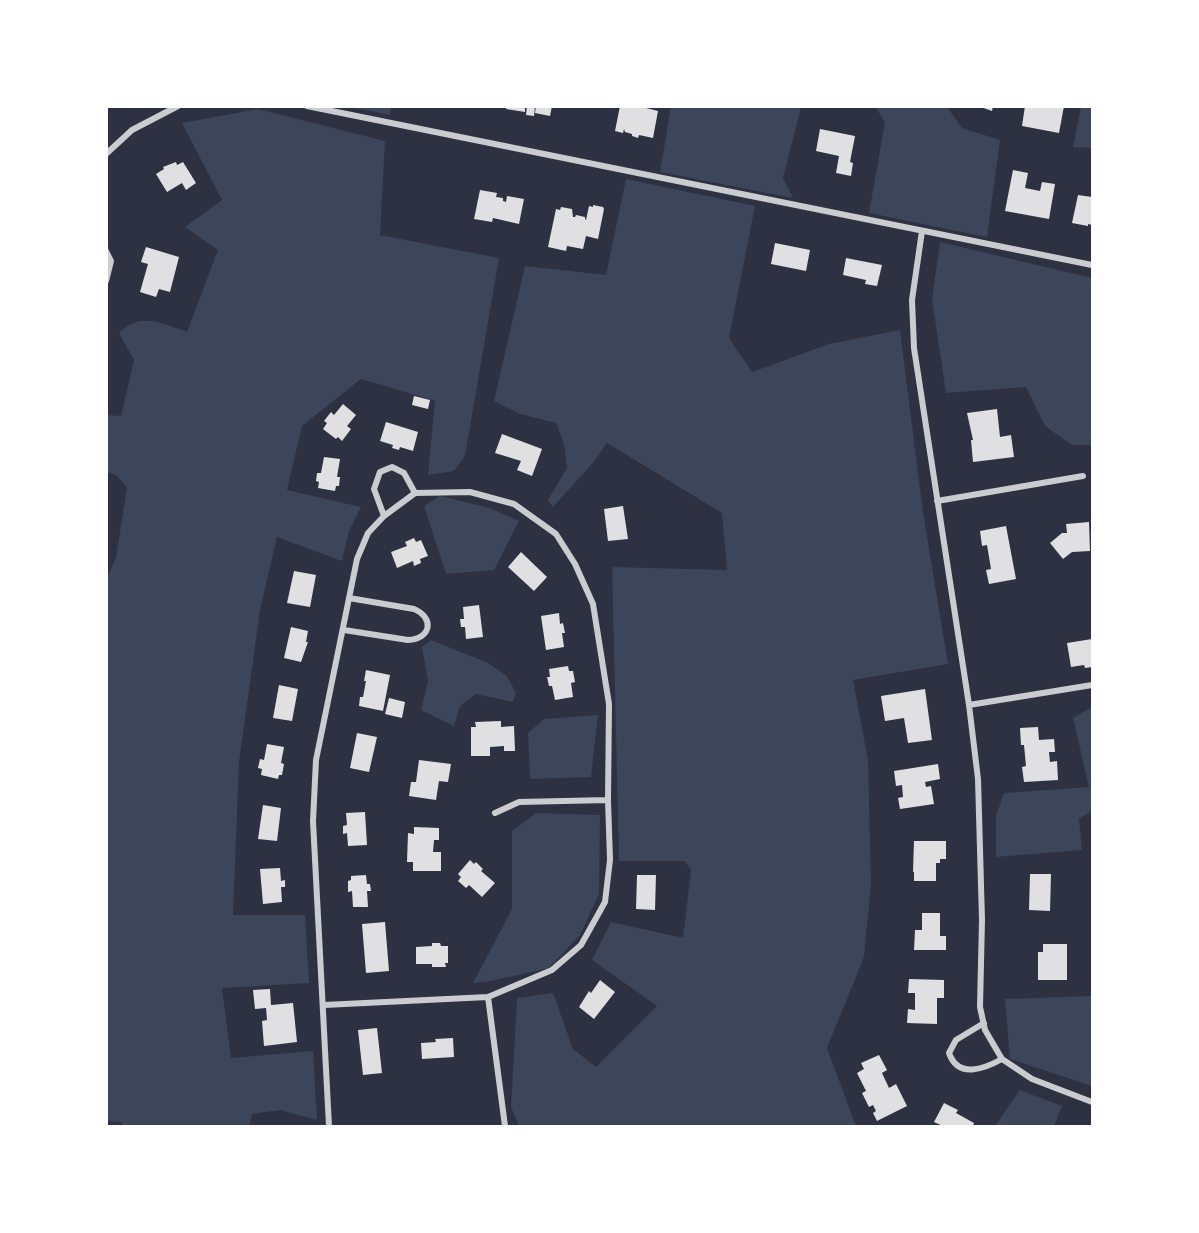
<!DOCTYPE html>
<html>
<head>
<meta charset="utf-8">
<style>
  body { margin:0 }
  #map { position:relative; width:1199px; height:1233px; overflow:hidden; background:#2d3142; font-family:"IBM Plex Sans",sans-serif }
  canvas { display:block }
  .frame { position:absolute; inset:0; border:108px solid #fff; pointer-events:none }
</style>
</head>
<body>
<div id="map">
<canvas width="1199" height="1233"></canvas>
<div class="frame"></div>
</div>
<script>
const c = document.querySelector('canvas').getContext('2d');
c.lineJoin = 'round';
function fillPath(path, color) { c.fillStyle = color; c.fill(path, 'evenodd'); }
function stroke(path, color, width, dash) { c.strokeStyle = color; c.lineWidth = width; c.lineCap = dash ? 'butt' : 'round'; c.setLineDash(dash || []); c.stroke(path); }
fillPath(new Path2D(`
  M349 107H391L390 115Z
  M671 107H801L783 178 793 198 660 172Z
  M859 107H947L962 128 1000 140 987 237 869 213 885 122 876 108Z
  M1081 107H1092V148L1073 147Z
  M258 109 385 141 380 235 499 258 465 456 454 471 428 475 435 401 361 379 302 426 287 490 361 507 349 531 342 561 277 537 260 610 239 762 233 915H305L309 983 222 988 231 1058 313 1051 317 1120 280 1110 252 1114 249 1126H122V1122L106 1121V580L116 558 127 487 116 475 107 472V415L121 416 134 360 119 333C140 311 163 324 187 332L218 250 185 227 222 200 182 123Z
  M626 179 755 206 729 338 752 372 829 344 900 330 923 512 948 664 853 680 868 760 871 884 864 957 827 1048 856 1126H519L511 1107 517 998 553 993 573 1049 596 1067 657 1006 592 960 611 922 683 938 691 870 685 861H619L612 567 727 570 722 513 607 443 592 464 553 507 548 500 567 468 564 444 556 423 520 414 494 401 525 266 606 275Z
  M940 242 1092 278V445H1072L1045 426 1026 387 946 393 932 299Z
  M440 496 490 508 519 521 494 570 446 574 424 506Z
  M431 640 488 663 507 676 516 693 513 702 476 694 460 706 454 726 421 710 428 681 422 647Z
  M1092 707V811L1079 819 1082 850 996 857V816L1004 793 1089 787 1073 718Z
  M598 715 591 777 530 779 528 733 544 719Z
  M536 813 600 815 599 894 580 935 549 968 491 981 473 983 512 909V831Z
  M1092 996V1086L1010 1059 1005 999Z
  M1020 1090 1062 1106 1054 1126H995Z`), '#3c4559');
fillPath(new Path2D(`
  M507 106H525V112L506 109Z
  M527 106H535L534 116 526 115Z
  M536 106H552L550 116 535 113Z
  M620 106H638L658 111 653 138 639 135 638 138 632 136V134L625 132 624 129 623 133 615 131Z
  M978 106H993L992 111Z
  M1025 106H1064L1059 133 1022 126Z
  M820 129 855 136 850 162 853 163 851 176 836 173 839 156 816 151Z
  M176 162 177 165 183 162 196 183 186 190 182 183 167 192 156 174 164 169 163 167Z
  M1013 170 1028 173 1025 188 1040 191 1042 182 1055 184 1049 219 1005 211Z
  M480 190 497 193 496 197 503 198V201L506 202 507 196 524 199 519 224 493 218 492 222 474 219Z
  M1078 195 1092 197V225L1088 224V226L1072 223Z
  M593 205 603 207 604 209 598 239 586 236 583 249 567 246 566 251 548 247 556 209 560 210 561 207 572 209 573 217H575L576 215 585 217V219L586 220 589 206 593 207Z
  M775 243 810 250 806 271 771 264Z
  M146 247 179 257 170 292 159 289 156 297 140 292 148 264 141 262Z
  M846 258 882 265 877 286 865 284 866 280 843 275Z
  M414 396 430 400 428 409 412 405Z
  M343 404 356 415 347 426 351 429 342 441 338 437 336 439 323 429 327 423 324 421 331 412 334 415Z
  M997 409 1000 437 1011 435 1014 457 973 462 971 440H973L967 413Z
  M386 422 418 432 413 451 400 447 399 450 392 448 393 445 380 441Z
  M502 434 542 449 532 476 517 470 521 461 495 453Z
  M324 457 340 459 337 477H340L339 486H336L335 491 318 488 319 482 316 481 317 473H321Z
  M623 506 628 539 608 541 604 509Z
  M1089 522 1090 551 1072 552 1063 559 1050 543 1062 533H1067L1066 524Z
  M1006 526 1016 579 989 584 986 570 991 569 987 545 982 546 980 531Z
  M414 538 416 542 421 540 428 556 420 559 421 563 414 566 413 561 397 568 391 552 407 546 405 542Z
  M521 552 547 577 534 591 508 567Z
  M294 571 316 575 310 607 287 603Z
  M479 605 483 637 466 639 465 627H461L460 619H464L463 607Z
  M559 613 560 624 563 623 565 633H562L564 647 546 650 541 616Z
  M291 627 308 631 306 642H308L301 662 284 658Z
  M1092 639V667L1085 668 1084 665 1071 667 1067 643Z
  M568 666 569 671H573L575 682 571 683 573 697 555 700 552 686H549L547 677H550L549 669Z
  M366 670 390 675 383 711 359 706 360 697H363L366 681H364Z
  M279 685 298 689 292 721 273 718Z
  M925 689 932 740 908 743 904 718 885 721 881 696Z
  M389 698 405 702 402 718 385 714Z
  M501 721V727L514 726 515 751H504V746L490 747V756H471V727H476L475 722Z
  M1038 727 1039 740 1054 739 1055 752H1049L1050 762 1057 761 1058 780 1024 782 1022 767 1026 766 1024 745H1021L1020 728Z
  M357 733 377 737 369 772 350 768Z
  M267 744 284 747 281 763 284 764 282 775H279L278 779 261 775 262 769 258 768 260 759 264 760Z
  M419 760 451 764 448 782 439 781 436 800 409 796 411 782H416Z
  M938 764 940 779 925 782 926 787 931 786 934 804 900 809 898 798 903 797 902 785 896 786 894 771Z
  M263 805 281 808 277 841 258 839Z
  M365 812 367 845 348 846 347 833 343 834V826L347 825 346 813Z
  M414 827 439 828V840H434L433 852H441V871H413V862H407L408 833 414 834Z
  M914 841H946V859H940V863H936V881H914V872H913Z
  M470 860 474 864 476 862 483 869 481 871 495 883 482 897 469 885 466 888 458 881 461 877 458 874Z
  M280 868 281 881 285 880V887H281L282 902 263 904 260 869Z
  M1030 874H1051L1050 911 1029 910Z
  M366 875 367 884H370L371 891H367L368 907H353L352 891 348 892V881L351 880V876Z
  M637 875H656L655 910 636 909Z
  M922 913H940V936H946V950H914L915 930H922Z
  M385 922 389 971 366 973 362 924Z
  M432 943H440L441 946H448V963H445L446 967H432V964H416V947L432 946Z
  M1043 944H1067V980H1038V952H1043Z
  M909 979 944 980V998H937V1024L907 1023 908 1009 915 1010V993H908Z
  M600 980 615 992 594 1019 579 1007 589 991 591 993Z
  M270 989 271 1005 293 1003 297 1042 264 1046 262 1021 267 1020 266 1008 255 1009 253 990Z
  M377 1028 382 1073 363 1075 358 1030Z
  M453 1038 454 1057 422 1059 421 1043 436 1042 435 1039Z
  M879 1055 887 1070 882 1073 889 1088 896 1084 907 1106 877 1121 873 1113 876 1111 873 1105 869 1107 862 1093 866 1091 857 1073 864 1069 861 1063Z
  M944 1103 958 1110 956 1113 974 1123 973 1126H943L934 1122Z`), '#e0e0e3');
stroke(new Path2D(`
  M307 106 1092 265
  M106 154 132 130 178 106
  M922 231 912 300 914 348 969 705 978 779 982 920 980 1007 985 1030 1002 1059 1032 1079 1092 1102
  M106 251 111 261 106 281
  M937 501 1083 476
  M384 516 374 489 380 472 392 467 404 473 415 493
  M344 630 408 640C431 639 435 618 414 609L349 598
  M969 705 1092 685
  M495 813 519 802 608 800
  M488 997 505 1126
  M324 1005 488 997 552 970 581 945 605 902 610 860 608 800 609 704 593 604 575 564 556 534 514 504 470 492 415 493 384 516 368 533 357 559 316 760 313 821 329 1126
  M984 1023 956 1040 949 1053C958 1079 984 1069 1002 1059`), '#caccd0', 6);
</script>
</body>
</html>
